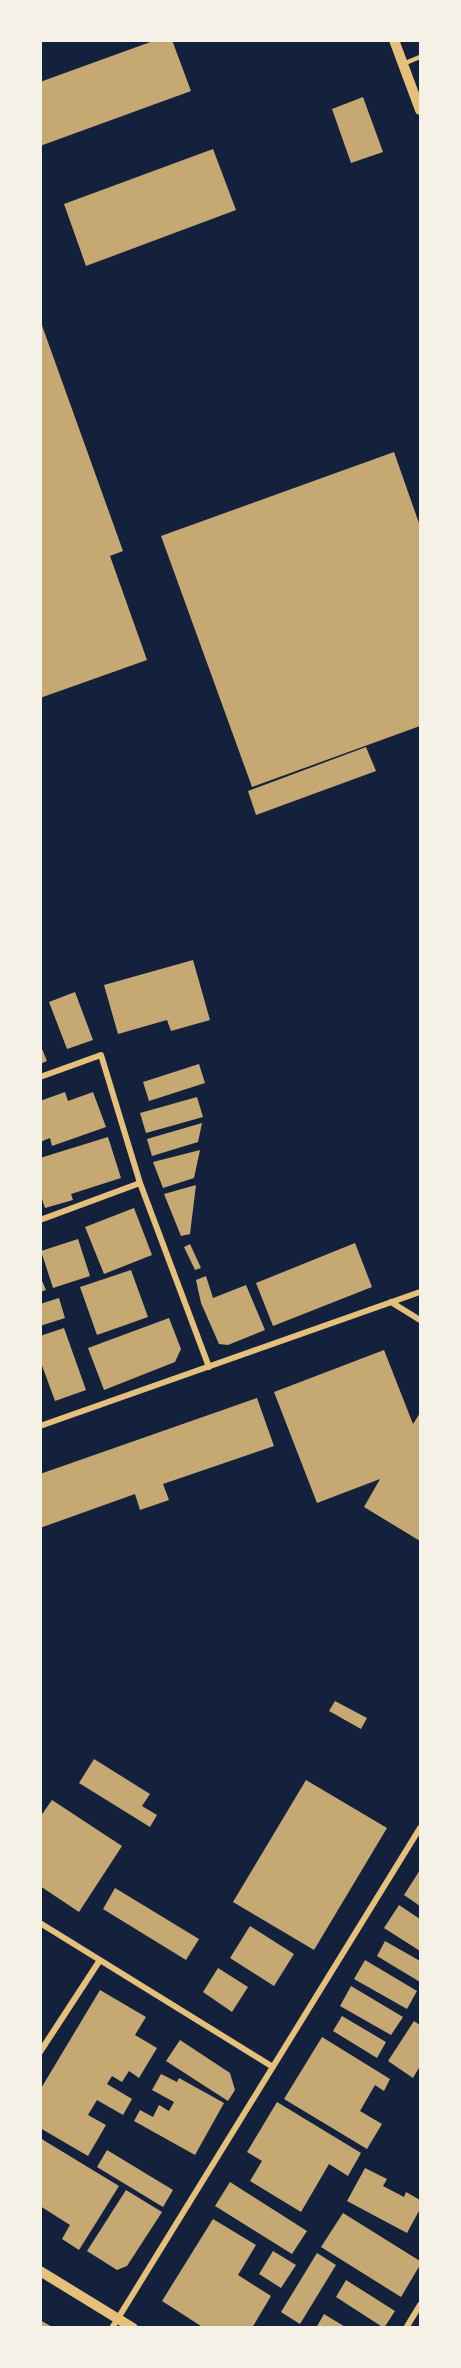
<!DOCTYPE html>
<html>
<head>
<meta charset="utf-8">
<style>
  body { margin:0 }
  #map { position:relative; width:461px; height:2368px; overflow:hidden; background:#14213d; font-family:"IBM Plex Serif",serif }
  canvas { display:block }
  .frame { position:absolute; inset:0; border:42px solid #f6f1e7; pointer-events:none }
</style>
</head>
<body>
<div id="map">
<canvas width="461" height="2368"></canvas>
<div class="frame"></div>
</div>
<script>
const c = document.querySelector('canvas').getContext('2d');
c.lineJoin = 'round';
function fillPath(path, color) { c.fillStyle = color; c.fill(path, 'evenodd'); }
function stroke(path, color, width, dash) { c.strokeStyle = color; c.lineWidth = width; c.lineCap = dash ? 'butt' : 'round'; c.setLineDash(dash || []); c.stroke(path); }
fillPath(new Path2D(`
  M156 40H172L191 91 40 146V82Z
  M363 97 383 152 351 163 332 109Z
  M213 149 236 210 86 266 64 204Z
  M40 320 123 551 110 556 147 660 40 698Z
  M394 452 420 526V726L252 787 161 536Z
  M366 747 376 771 256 815 248 791Z
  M193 960 210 1020 171 1031 167 1020 118 1034 104 985Z
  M75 992 93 1040 67 1049 49 1002Z
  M40 1044 47 1061 40 1064Z
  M199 1064 205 1083 149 1101 143 1082Z
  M65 1092 68 1101 93 1092 106 1127 52 1146 50 1138 40 1142V1101Z
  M197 1097 203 1117 146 1133 140 1113Z
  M202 1123 198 1142 152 1156 147 1139Z
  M108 1137 121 1178 71 1194 73 1200 45 1208 40 1193V1158Z
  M200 1150 194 1178 163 1188 153 1162Z
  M196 1185 190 1234 181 1236 164 1194Z
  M134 1208 152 1255 104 1274 85 1227Z
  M78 1239 90 1276 53 1288 41 1251Z
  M355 1243 372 1287 273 1326 256 1283Z
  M190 1244 201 1268 195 1270 184 1247Z
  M131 1270 148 1317 97 1335 80 1287Z
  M40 1276 46 1290 40 1292Z
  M206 1276 213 1298 246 1285 265 1330 228 1345 219 1344 201 1303 196 1280Z
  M59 1298 65 1318 40 1326V1304Z
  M169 1318 181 1349 175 1362 104 1390 88 1348Z
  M64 1328 86 1390 55 1401 40 1360V1336Z
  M384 1350 413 1424 420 1413V1541L364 1507 380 1479 317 1503 274 1392Z
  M257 1398 274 1446 163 1484 169 1500 140 1510 135 1494 40 1528V1474Z
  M335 1701 367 1718 361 1729 329 1711Z
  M94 1759 150 1794 142 1806 157 1815 150 1827 79 1783Z
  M306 1780 387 1828 314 1950 233 1902Z
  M52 1800 122 1846 79 1912 40 1886V1817Z
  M420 1870V1906L404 1895Z
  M115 1888 199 1939 186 1960 103 1909Z
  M399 1905 420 1919V1951L384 1928Z
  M250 1926 294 1954 274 1986 230 1958Z
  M385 1941 420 1961V1982L377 1956Z
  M365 1960 417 1991 407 2009 354 1979Z
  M218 1968 248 1987 232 2012 203 1992Z
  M351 1986 403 2017 391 2035 340 2006Z
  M100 1990 146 2017 135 2035 157 2048 139 2078 129 2071 122 2082 112 2076 107 2084 132 2099 123 2115 97 2100 88 2115 106 2125 88 2156 40 2128V2090Z
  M342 2016 386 2042 377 2058 333 2031Z
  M414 2021 420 2025V2066L413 2078 388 2061Z
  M322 2037 390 2079 384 2091 375 2085 360 2111 382 2124 367 2149 284 2099Z
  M180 2040 230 2073 235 2090 228 2101 166 2061Z
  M161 2074 177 2082 179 2078 224 2103 195 2155 134 2121 140 2110 153 2117 159 2105 169 2111 174 2102 152 2090Z
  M277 2102 361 2153 348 2176 329 2164 301 2212 250 2181 262 2161 247 2152Z
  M40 2138 119 2186 79 2250 62 2239 70 2225 40 2206Z
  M107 2150 173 2190 163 2207 97 2167Z
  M365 2168 387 2179 383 2186 404 2197 406 2192 420 2200V2209L407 2233 347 2201Z
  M230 2182 307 2231 292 2254 215 2206Z
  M126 2190 162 2212 127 2266 117 2270 87 2251Z
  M343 2213 420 2261V2265L401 2297 321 2247Z
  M213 2219 256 2245 238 2275 271 2296 252 2328H204L162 2301Z
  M273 2251 296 2265 281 2288 259 2274Z
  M317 2253 336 2265 300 2324 281 2312Z
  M346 2280 395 2311 384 2328 336 2297Z
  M324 2314 347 2328H316Z
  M40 2320 54 2328H40Z`), '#c6a872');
stroke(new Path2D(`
  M403 64 420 57`), '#e5c07b', 4.5);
stroke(new Path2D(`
  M40 1077 101 1055 140 1183 209 1367
  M40 1220 140 1183
  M391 1302 420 1320
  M40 1426 420 1292
  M40 1923 273 2067
  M40 2052 100 1960
  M112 2328 420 1828
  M406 2328 420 2305`), '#e5c07b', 6);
stroke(new Path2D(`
  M394 40 420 110
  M40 2271 133 2328`), '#e5c07b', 10);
</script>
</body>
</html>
